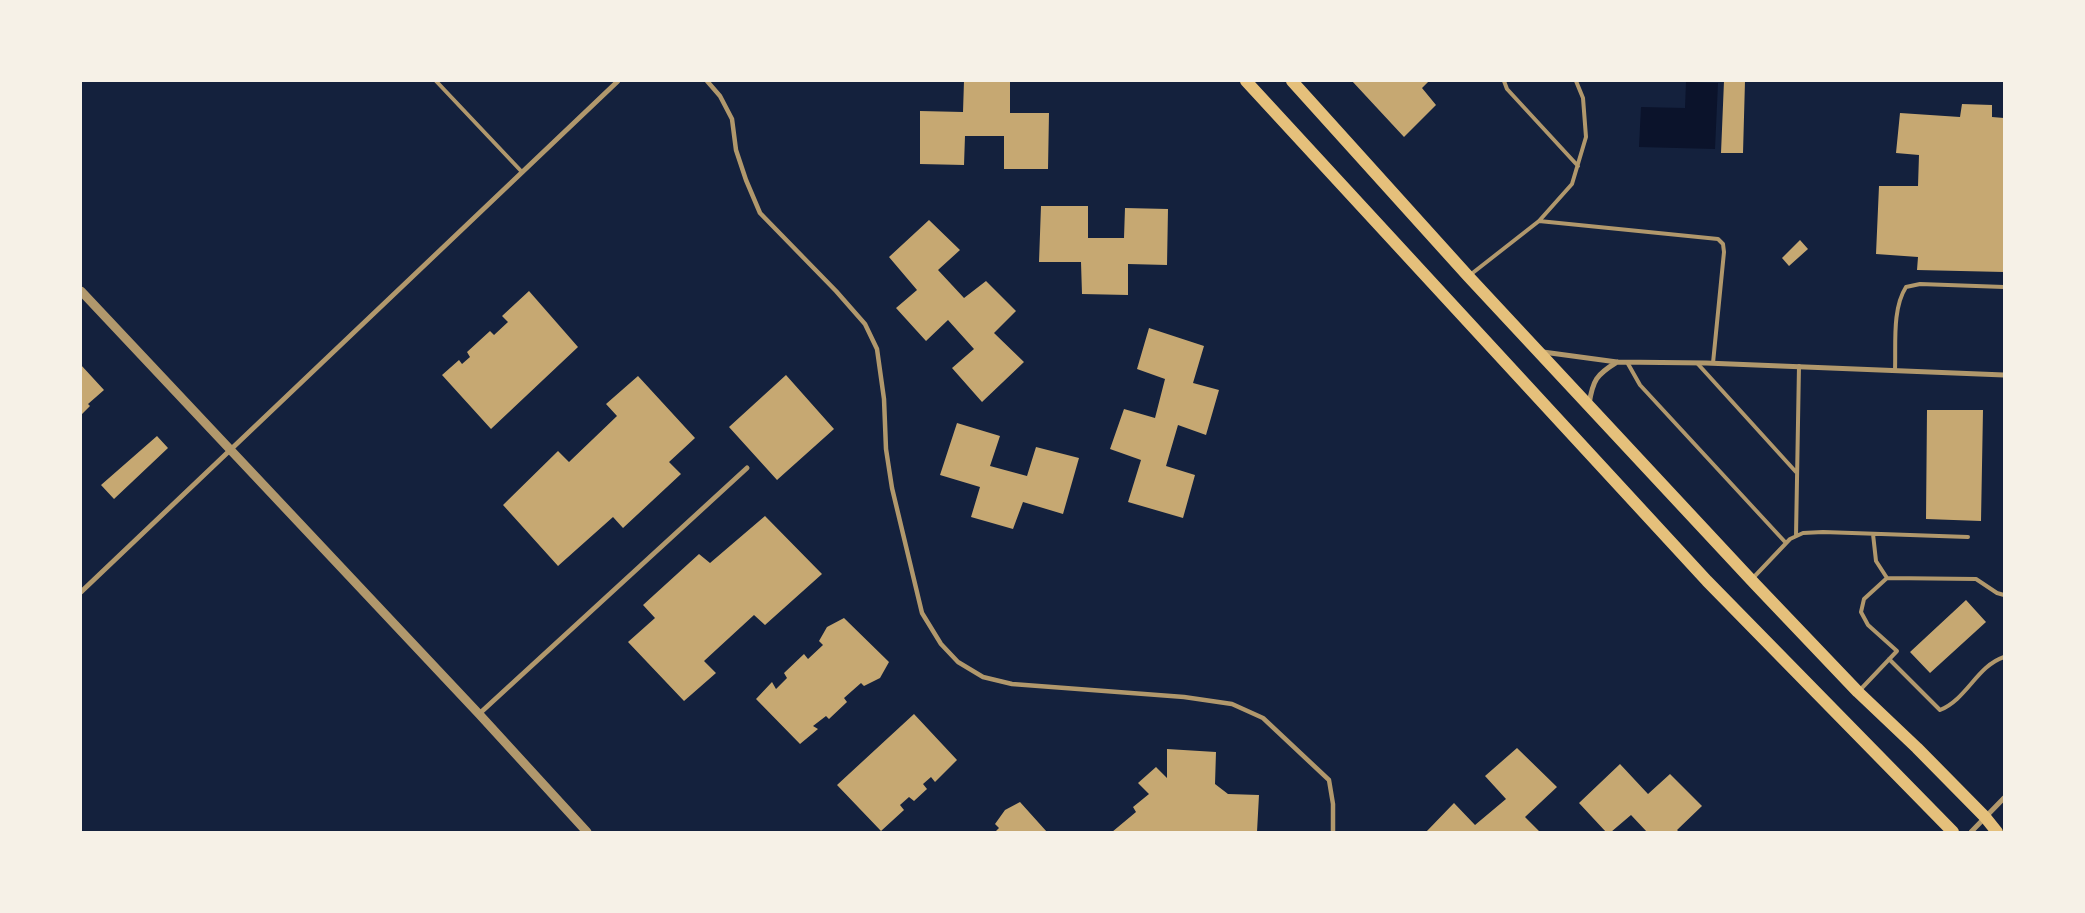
<!DOCTYPE html>
<html>
<head>
<meta charset="utf-8">
<style>
  body { margin:0 }
  #map { position:relative; width:2085px; height:913px; overflow:hidden; background:#14213d; font-family:"Sofia Sans Condensed",sans-serif }
  canvas { display:block }
  .frame { position:absolute; inset:0; border:82px solid #f6f1e7; pointer-events:none }
</style>
</head>
<body>
<div id="map">
<canvas width="2085" height="913"></canvas>
<div class="frame"></div>
</div>
<script>
const c = document.querySelector('canvas').getContext('2d');
c.lineJoin = 'round';
function fillPath(path, color) { c.fillStyle = color; c.fill(path, 'evenodd'); }
function stroke(path, color, width, dash) { c.strokeStyle = color; c.lineWidth = width; c.lineCap = dash ? 'butt' : 'round'; c.setLineDash(dash || []); c.stroke(path); }
fillPath(new Path2D(`
  M1686 82 1718 83 1715 149 1639 147 1641 107 1685 108Z`), '#0b132b');
fillPath(new Path2D(`
  M964 81H1010V113H1049L1048 169H1004V136H965L964 165 920 164V111L963 112Z
  M1352 81H1429L1422 88 1436 105 1404 137Z
  M1724 81H1745L1743 153H1721Z
  M1962 104 1992 105V117L2004 118V272L1917 270 1918 257 1876 254 1879 186H1918L1919 155 1896 153 1900 113 1960 117Z
  M1041 206H1088V238H1124L1125 208 1168 209 1167 265 1128 264V295L1082 294 1081 262H1039Z
  M929 220 960 250 938 270 964 298 986 281 1016 311 994 333 1024 362 982 402 952 368 974 349 948 320 926 341 896 308 917 290 889 257Z
  M1800 240 1808 249 1789 266 1782 258Z
  M529 291 578 347 491 429 442 375 459 360 462 364 470 357 467 352 490 331 494 335 508 322 502 316Z
  M1149 328 1204 346 1193 383 1219 390 1206 435 1178 425 1166 466 1195 475 1183 518 1128 502 1141 460 1110 449 1124 409 1155 418 1165 379 1137 369Z
  M81 365 104 390 88 404 90 406 81 415Z
  M786 375 834 429 777 480 729 427Z
  M638 376 695 438 669 462 681 474 623 528 613 517 558 566 503 505 558 451 569 462 617 416 606 404Z
  M1927 410H1983L1981 521 1926 519Z
  M957 423 1000 436 990 466 1027 476 1036 447 1079 458 1063 514 1023 502 1013 529 971 517 980 487 940 475Z
  M157 436 168 448 114 499 101 485Z
  M765 516 822 574 765 625 754 615 704 661 716 673 684 701 628 642 655 618 643 605 699 554 710 563Z
  M1966 600 1986 622 1930 673 1910 652Z
  M844 618 889 662 880 678 864 686 861 683 844 698 847 702 829 719 826 716 813 726 818 729 800 744 756 699 772 682 776 689 787 678 784 673 804 654 808 659 823 645 819 641 827 627Z
  M914 714 957 760 935 782 931 777 923 784 927 789 914 801 909 797 900 805 904 810 881 831 837 785Z
  M1517 748 1557 787 1525 817 1540 832H1426L1454 803 1475 825 1506 799 1485 776Z
  M1167 749 1216 752 1215 784 1228 794 1259 795 1257 832H1112L1136 812 1133 807 1149 794 1138 783 1156 767 1167 778Z
  M1620 764 1648 794 1670 774 1702 806 1677 830 1679 832H1647L1631 815 1611 832H1606L1579 803Z
  M1020 802 1047 832H995L999 828 995 824 1005 810Z`), '#c6a872');
stroke(new Path2D(`
  M436 81 522 172
  M1504 81 1507 89 1578 166
  M1539 221 1718 239 1723 244 1724 252 1713 363
  M1470 275 1539 221 1572 184 1586 137 1583 98 1576 81
  M1627 362 1640 385 1786 543
  M1697 363 1796 472
  M1895 370C1896 344 1892 309 1906 287L1920 284 2004 287
  M1873 534 1876 561 1887 578
  M1796 536 1799 366
  M1753 578 1790 539 1803 533 1823 532 1968 537
  M1889 659 1940 710C1967 699 1977 666 2004 657
  M1860 690 1897 651 1868 625 1861 612 1864 599 1887 578 1976 579 1997 593 2004 595`), '#b1986c', 4);
stroke(new Path2D(`
  M707 81 720 96 732 119 736 150 746 180 760 213 836 291 865 324 877 349 884 399 886 449 892 488 922 613 941 644 958 662 983 677 1012 684 1184 697 1232 704 1263 718 1329 780 1333 804V832`), '#b1986c', 4.5);
stroke(new Path2D(`
  M1543 352 1617 362 1706 363 2004 375
  M1589 404C1593 380 1596 375 1617 362
  M81 592 618 81
  M479 714 747 468
  M1971 832 2004 798`), '#b1986c', 5);
stroke(new Path2D(`
  M81 291 479 714 587 832`), '#b1986c', 9);
stroke(new Path2D(`
  M1246 81 1707 581 1953 832
  M1292 81 1468 276 1755 584 1858 692 1917 748 1985 817 1997 832`), '#e5c07b', 12);
</script>
</body>
</html>
